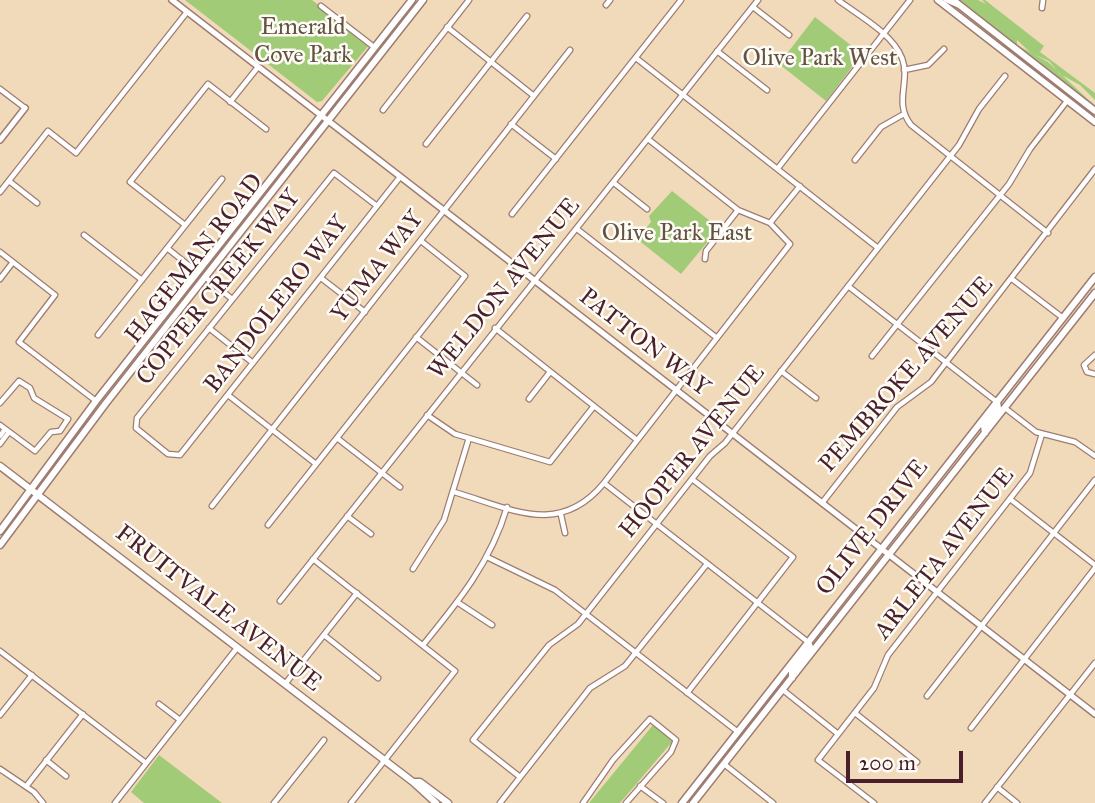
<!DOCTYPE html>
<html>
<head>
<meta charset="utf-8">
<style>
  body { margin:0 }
  #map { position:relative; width:1095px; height:803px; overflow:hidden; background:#f1daba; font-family:"IM FELL Great Primer",serif }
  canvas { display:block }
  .scale { position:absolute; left:846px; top:751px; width:117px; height:32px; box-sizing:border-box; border:4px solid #4a1f2b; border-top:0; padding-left:9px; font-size:21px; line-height:24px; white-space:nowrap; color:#4a1f2b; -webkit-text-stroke:5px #fdfcf7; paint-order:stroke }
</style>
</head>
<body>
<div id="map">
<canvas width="1095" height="803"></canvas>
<div class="scale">200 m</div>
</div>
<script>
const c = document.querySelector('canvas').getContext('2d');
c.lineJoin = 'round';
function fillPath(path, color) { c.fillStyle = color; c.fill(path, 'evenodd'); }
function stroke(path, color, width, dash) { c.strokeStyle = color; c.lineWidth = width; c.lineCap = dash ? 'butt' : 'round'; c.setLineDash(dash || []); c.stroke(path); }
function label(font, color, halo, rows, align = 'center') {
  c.font = font + ' "IM FELL Great Primer",serif'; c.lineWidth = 5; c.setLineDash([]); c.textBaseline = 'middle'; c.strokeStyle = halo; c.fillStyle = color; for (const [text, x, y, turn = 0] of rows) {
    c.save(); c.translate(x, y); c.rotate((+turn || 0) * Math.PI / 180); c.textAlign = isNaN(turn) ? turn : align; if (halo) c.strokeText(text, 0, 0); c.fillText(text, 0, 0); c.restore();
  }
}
fillPath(new Path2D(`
  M185 0H312L370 44 322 101 317 102Z
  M957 0H978L986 4 982 0H985L1044 46 1040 52 1095 93V100L1080 85 1060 74 1049 61 1031 53 1017 40V45L1048 62 1095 106Z
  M815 17 862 54 826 101 779 64Z
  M672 191 719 228 681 274 637 239 651 222 649 216Z
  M653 725 672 738V742L620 803H589Z
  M159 755 222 803H144L131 792Z`), '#a2cb77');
const minor = new Path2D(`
  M838 0C858 15 892 33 902 58 911 82 893 102 911 125L1048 233
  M946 0 960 6
  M606 5 610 0
  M321 6 374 47
  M753 7 789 35
  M1042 8 1043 0
  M447 27 534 96
  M717 51 767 90
  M636 58 878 248
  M904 70 928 65 944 49
  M0 89 25 108
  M230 102 258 67
  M383 110 469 0
  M511 124 556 159
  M426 144 527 16
  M855 160 881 127 904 114
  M778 168 910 0
  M9 181 37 203
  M614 183 647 209
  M0 192 48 131 76 153 187 12
  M377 206 334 173 137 418 136 428 168 454 180 455 400 177
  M512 214 681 0
  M770 223 800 186
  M185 225 130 182 208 84 266 129
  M577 229 717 338
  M84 235 142 280
  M167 248 197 272
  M0 252 55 295 19 342 96 401
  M705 259 706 251 738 210
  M205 277 232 299
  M321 278 365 312
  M0 279 13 262
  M1012 279 1063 318
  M848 286 997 402
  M209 328 253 363
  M495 328 637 440
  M98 335 222 179
  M416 337 477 385
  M1095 355 1084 365 1087 372 1095 374
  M872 356 1009 184 1030 149 1067 101
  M781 371 816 398
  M228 395 316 464
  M529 399 550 372
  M0 403 19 381 30 388 34 398 68 419 60 431 51 432 35 451 0 425
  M1005 408 1036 432 1075 442 1095 456
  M427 415 455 434 550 462 594 406
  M0 436 5 429
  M337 438 400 487
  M0 444 9 432
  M604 483 808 642
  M454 492C510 508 559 538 604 483L790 244 770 223 738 210 648 139
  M1010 499 1095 565
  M822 503 897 407 931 382 1095 169
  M212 506 570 50
  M561 515 565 533
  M347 516 371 534
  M268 525 465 276 421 241
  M487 557 555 590 738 732
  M313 559 455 671 351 803
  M413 569 444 520 469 438
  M280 601 758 0
  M457 602 492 625
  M324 635 378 678
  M423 645C458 602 491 562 507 507
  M0 651 146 763
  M285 684 357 593
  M783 690 838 734
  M687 693 793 557 692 479
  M927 696 1095 480
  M159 704 180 720
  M855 713 917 762
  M0 715 32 675
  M971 728 1095 568
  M46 760 66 776
  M724 764 773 803
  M0 769 34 792 43 803
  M520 777 473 740 549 645 578 624 710 456 725 443 959 145 979 109 1005 76
  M28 784 83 714
  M640 786 663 803
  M997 787 1017 803
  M115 803 237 648
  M274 803 324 740
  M500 803 590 688 625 666 707 564
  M583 803 613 760 650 719 676 740 671 752 626 803
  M874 803 818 760 874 688 888 655 1030 473 1042 434
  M985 803 1095 663`);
const tertiary = new Path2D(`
  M172 0 1095 714
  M0 140 25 108`);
const secondary = new Path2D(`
  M938 0 1095 122
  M953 0 1095 111
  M985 433 984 426 998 408 997 402
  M0 466 413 782 436 803
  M0 531 96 401 412 0
  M0 545 106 403 423 0
  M792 678V671L810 647 808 642
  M413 782H420L448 803
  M682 803 1095 277
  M693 803 1095 293`);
stroke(minor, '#9e7c72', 7);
stroke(tertiary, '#9e7c72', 8);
stroke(secondary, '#9e7c72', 9);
stroke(minor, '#fff', 4.5);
stroke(tertiary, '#fff', 5);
stroke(secondary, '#fff', 6);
label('24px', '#645342', '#fdfcf7', [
  ["Emerald",303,28],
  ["Cove Park",303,56],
  ["Olive Park West",820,59],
  ["Olive Park East",677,234]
]);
label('24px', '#4a1f2b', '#fdfcf7', [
  ["HAGEMAN ROAD",195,259,-52],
  ["YUMA WAY",378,267,-52],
  ["COPPER CREEK WAY",219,288,-51],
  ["WELDON AVENUE",505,289,-51],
  ["BANDOLERO WAY",277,305,-52],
  ["PATTON WAY",644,343,38],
  ["PEMBROKE AVENUE",907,375,-49],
  ["HOOPER AVENUE",693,452,-51],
  ["OLIVE DRIVE",873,528,-52],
  ["ARLETA AVENUE",945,554,-52],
  ["FRUITVALE AVENUE",218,609,38]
]);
</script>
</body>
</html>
